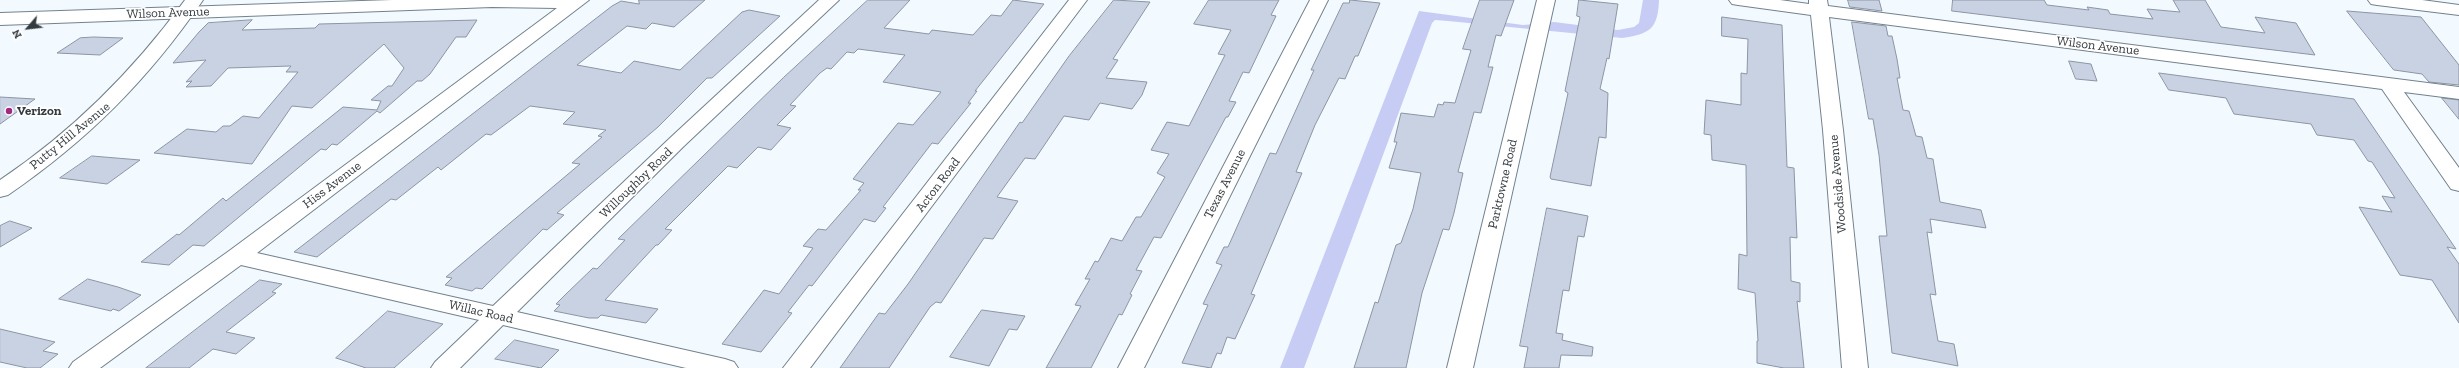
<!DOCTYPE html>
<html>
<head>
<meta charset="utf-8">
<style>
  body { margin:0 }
  #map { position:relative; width:2459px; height:368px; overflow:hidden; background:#f3faff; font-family:"Zilla Slab",serif }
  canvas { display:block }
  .north { position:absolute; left:8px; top:8px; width:40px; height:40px; -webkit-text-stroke:3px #fff; paint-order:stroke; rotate:242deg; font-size:11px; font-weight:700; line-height:16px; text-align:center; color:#343b3f }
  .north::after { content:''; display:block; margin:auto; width:14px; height:18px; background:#343b3f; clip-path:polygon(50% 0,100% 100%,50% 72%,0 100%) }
</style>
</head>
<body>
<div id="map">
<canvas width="2459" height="368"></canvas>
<div class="north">N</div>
</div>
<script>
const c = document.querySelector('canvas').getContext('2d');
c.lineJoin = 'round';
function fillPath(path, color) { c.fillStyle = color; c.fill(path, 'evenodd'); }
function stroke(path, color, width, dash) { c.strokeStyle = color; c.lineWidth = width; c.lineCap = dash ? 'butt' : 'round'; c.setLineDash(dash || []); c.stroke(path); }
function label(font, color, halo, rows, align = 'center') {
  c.font = font + ' "Zilla Slab",serif'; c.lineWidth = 3.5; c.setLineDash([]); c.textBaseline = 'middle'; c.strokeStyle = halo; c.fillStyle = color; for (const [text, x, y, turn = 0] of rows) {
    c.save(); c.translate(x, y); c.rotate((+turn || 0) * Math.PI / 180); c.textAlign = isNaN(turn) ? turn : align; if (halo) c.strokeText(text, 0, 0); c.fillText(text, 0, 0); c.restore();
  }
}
fillPath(new Path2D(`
  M1643 0H1659C1658 29 1650 34 1622 38L1448 21 1435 20 1432 23 1304 368H1280L1419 11 1523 25 1554 22 1618 30 1634 27 1639 23Z`), '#c7ccf4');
const building = new Path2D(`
  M639 0H705L674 27 652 23 646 29 627 26 577 65 621 73 634 61 680 70 742 12 749 10 780 16 712 78H707L658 127 557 213 564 215 547 230 543 229 482 289 476 288 472 291 445 285 452 278 446 277 580 164 572 163 602 137 598 136 606 130 563 124 575 112 530 106 491 135 486 134 441 170 438 167 396 200 391 199 317 257 294 252 612 6 621 1 639 4Z
  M868 0H910L884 28 929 34 932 30 973 35 991 15 1001 16 1013 0 1044 4 975 91H977L968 103H971L938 144 932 143 883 207 886 208 875 222 864 219 812 286 809 285 788 312 792 313 761 352 722 344 764 290 779 294 813 248 803 246 818 229 826 230 861 190H858L864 183 853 179 898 123 913 125 941 92 883 82 905 55 858 49 854 53 847 52 831 69 827 68 820 73 790 105 796 106 777 125 791 128 771 150 758 147 737 168 728 166 665 229 672 230 658 245H656L605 300 658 309 646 323 601 315 598 318H589L554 311 560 305 556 304 566 294 593 268 597 269 625 240 618 239 783 78Z
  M1114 0 1150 2 1113 59 1118 60 1106 78 1147 82 1142 95 1132 109 1100 103 1089 120 1064 116 1035 159 1025 158 997 197 1018 201 993 239 984 238 941 303 936 302 930 307 889 368H840L879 313 885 314 908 284 1020 122 1022 123 1069 56Z
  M1209 0H1279L1271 15 1276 16 1249 73 1243 72 1229 101 1236 102 1228 117H1226L1161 238 1154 237 1136 270 1142 271 1130 294 1132 295 1122 315 1119 314 1091 368H1046L1081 306 1075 305 1090 279H1085L1095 261 1098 262 1111 238 1122 241 1136 217H1141L1165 177 1157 173 1169 154 1151 150 1167 122 1189 126 1225 55 1218 54 1231 30 1194 24Z
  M1350 0 1380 3 1358 56H1355L1345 79 1339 78 1315 125 1296 172 1302 173 1251 294 1255 295 1235 339 1227 337 1221 354 1217 353 1211 368 1182 363 1208 305 1203 304 1222 265 1216 263 1224 247H1228L1270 153 1276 154 1314 70H1311L1343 3H1349Z
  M1480 0H1514L1501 36 1496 35 1488 67H1493L1481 113 1474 112 1458 172 1463 173 1454 213 1449 230 1443 229 1422 293 1406 368H1354L1375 302 1378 303 1396 245 1401 243 1413 209 1421 173 1389 168 1397 142H1394L1401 113 1434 117 1438 104 1443 105 1444 102 1455 103 1471 50 1463 49Z
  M1579 0 1618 4 1609 59 1607 58 1600 89 1608 93 1606 138 1599 137 1591 186 1551 179 1550 177 1568 93 1565 91 1580 17 1577 16Z
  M1848 0H1879L1882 11 1850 7Z
  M1953 0H2044L2047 5 2089 10 2087 7 2108 10 2110 14 2153 19 2147 9 2180 12 2173 0H2205L2221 27 2265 33 2255 17 2296 23 2315 55 1952 11Z
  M2347 11 2421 17 2459 65V85L2429 82 2422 74 2394 70Z
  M1722 17 1782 25 1787 167 1794 168 1797 238 1790 237 1791 281 1800 283V302L1797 301 1804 368H1784L1757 363V341H1758L1755 293 1738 289 1739 254 1747 256 1746 165 1712 160 1711 135 1704 134 1706 100 1741 105V73L1747 74 1748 39 1722 36Z
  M252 20 242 30 315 28 319 24 477 20 466 37H456L430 74 422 81H417L380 113 377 111 337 145 332 144 326 150 321 149 204 246 193 245 169 265 141 262 177 234 179 235 223 198 226 201 343 107 377 110 381 101 371 100 388 86H392L404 68 384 44 312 108 292 106 252 164 154 153 187 129 216 132 223 126H230L243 116 259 118 298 72H286L291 66 228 68 211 86 186 87 192 81 186 82 206 60 173 63 199 32 208 23Z
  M1852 22 1886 26 1888 36H1892L1897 59 1900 78H1897L1903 110 1909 111 1916 136 1922 137 1927 158 1933 159 1940 202 1981 210 1986 228 1930 219 1932 233 1927 232 1936 295 1930 294 1938 341 1954 344 1958 366 1892 353 1879 236H1887L1879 155 1873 119H1869Z
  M94 37 123 38 100 55 57 53 80 38Z
  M2069 61 2091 64 2097 81 2076 79Z
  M2159 73 2354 99 2456 249 2447 247 2459 264V323L2432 280 2400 275 2359 207 2392 212 2382 196 2395 198 2372 162 2368 161 2354 140 2317 135 2311 124 2234 114 2226 98 2169 90Z
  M0 97 35 99 0 124Z
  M2442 98 2459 100V119Z
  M92 156 140 160 107 184 60 178Z
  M1547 208 1588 216 1584 237 1578 236 1569 291 1563 290 1556 333 1563 334 1562 340 1593 347 1592 356 1561 355 1559 368H1524L1528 347 1520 346Z
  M10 221 32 228 0 247V226Z
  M88 279 118 287 141 295 119 311 113 309 111 311 59 299Z
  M260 280 282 284 272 292 276 293 226 332 255 338 236 354 213 349 189 368H146Z
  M982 310 1025 316 1017 330 1009 329 989 366 950 357Z
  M388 311 443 324 394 368H366L336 358Z
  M0 329 55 342 43 351 58 354 40 368H27L0 362Z
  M515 340 559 350 541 368 495 359Z`);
fillPath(building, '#c9d2e2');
stroke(building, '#8c95a4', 1);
const minor = new Path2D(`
  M392 0H589L257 253 493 306 670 138 819 0H839L684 146 517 312 725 359 734 362 738 368H686L503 325 460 368H431L435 362 479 320 241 265 100 368H69L73 362 229 251 557 8 492 7 0 25V13Z
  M1069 0H1087L810 368H783Z
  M1310 0H1328L1144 368H1118Z
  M1537 0H1555L1473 368H1447Z
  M1729 0H1780L1809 4V0H1827L1828 6 2459 87V99L2404 92 2459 168V191L2451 189 2382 89 1829 17 1843 130 1868 368H1842L1823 130 1811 15 1738 5 1732 4Z
  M2368 0H2422L2459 5V15L2377 5 2371 4Z`);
const secondary = new Path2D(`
  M185 0H203C148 80 88 140 8 195L0 197V180C73 131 133 71 185 0Z`);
stroke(minor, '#73828d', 2);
stroke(secondary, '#73828d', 2);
fillPath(minor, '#fff');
fillPath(secondary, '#fff');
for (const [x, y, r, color] of [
  [9,111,4,"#a12981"]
]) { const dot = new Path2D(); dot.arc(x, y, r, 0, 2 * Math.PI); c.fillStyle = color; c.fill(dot); stroke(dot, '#fff', 1.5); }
label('13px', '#343b3f', '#fff', [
  ["Wilson Avenue",168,13,-2],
  ["Wilson Avenue",2098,46,7],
  ["Putty Hill Avenue",70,136,-39],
  ["Willoughby Road",636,183,-44],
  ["Texas Avenue",1225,184,-63],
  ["Parktowne Road",1503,184,-77],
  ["Woodside Avenue",1838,184,-95],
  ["Hiss Avenue",332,185,-37],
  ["Acton Road",938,185,-53],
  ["Willac Road",481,312,13]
]);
label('bold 13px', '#343b3f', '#fff', [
  ["Verizon",17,111]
], 'left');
</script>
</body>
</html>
